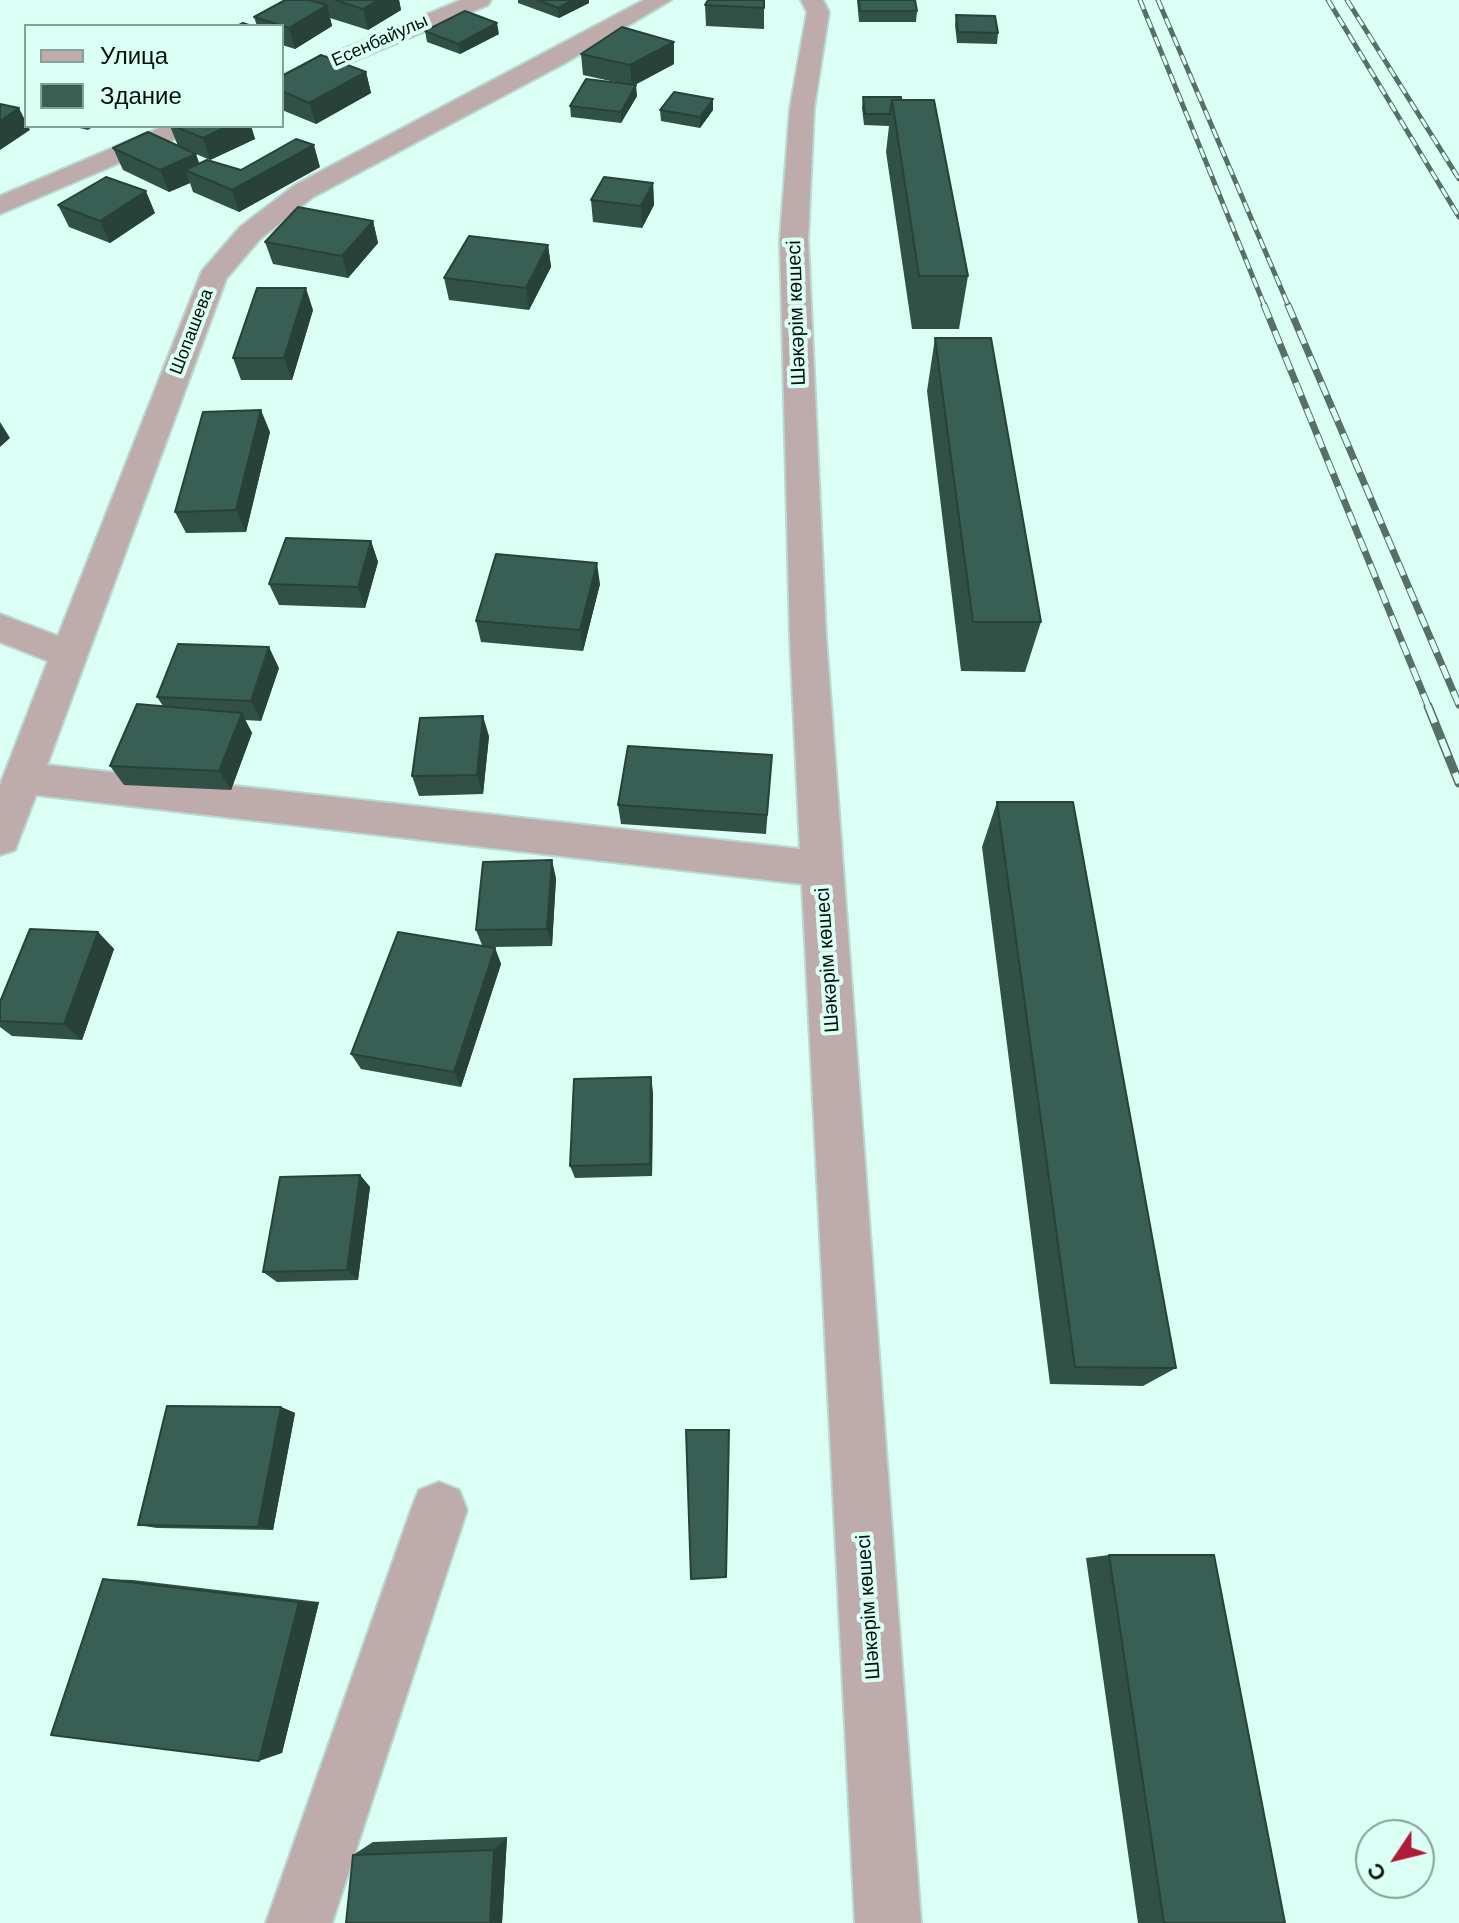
<!DOCTYPE html>
<html>
<head>
<meta charset="utf-8">
<style>
  body { margin:0 }
  #map { position:relative; width:1459px; height:1923px; overflow:hidden; background:#dbfff4; font-family:Helvetica,sans-serif }
  canvas { display:block }
  .legend { position:absolute; left:24px; top:24px; width:260px; height:104px; box-sizing:border-box; background:#dbfff4; border:2px solid #84a097; margin:0; padding:10px 14px; list-style:none; font-size:24px; color:#02110c }
  .legend li { display:flex; align-items:center; gap:16px; height:40px }
  .legend b { width:40px; border:2px solid #84a097 }
  .north { position:absolute; left:1355px; top:1819px; width:80px; height:80px; box-sizing:border-box; background:#dbfff4; border:2px solid #84a097; border-radius:50%; rotate:235deg; font-size:22px; font-weight:700; line-height:32px; text-align:center; color:#02110c }
  .north::after { content:''; display:block; margin:auto; width:28px; height:36px; background:#af1b39; clip-path:polygon(50% 0,100% 100%,50% 72%,0 100%) }
</style>
</head>
<body>
<div id="map">
<canvas width="1459" height="1923"></canvas>
<ul class="legend">
<li><b style="height:10px;background:#beacac"></b>Улица</li>
<li><b style="height:22px;background:#395e53"></b>Здание</li>
</ul>
<div class="north">С</div>
</div>
<script>
const c = document.querySelector('canvas').getContext('2d');
c.lineJoin = 'round';
function stroke(path, color, width, dash) { c.strokeStyle = color; c.lineWidth = width; c.lineCap = dash ? 'butt' : 'round'; c.setLineDash(dash || []); c.stroke(path); }
function fillPath(path, color) { c.fillStyle = color; c.fill(path, 'evenodd'); }
function label(font, color, halo, rows, align = 'center') {
  c.font = font + ' Helvetica,sans-serif'; c.lineWidth = 8; c.setLineDash([]); c.textBaseline = 'middle'; c.strokeStyle = halo; c.fillStyle = color; for (const [text, x, y, turn = 0] of rows) {
    c.save(); c.translate(x, y); c.rotate((+turn || 0) * Math.PI / 180); c.textAlign = isNaN(turn) ? turn : align; if (halo) c.strokeText(text, 0, 0); c.fillText(text, 0, 0); c.restore();
  }
}
const minor = new Path2D(`
  M461 0H491L488 5 282 91V75Z
  M644 0H671L565 63 313 197 260 239 226 279 47 765 800 849 790 637 780 239 790 108 807 12 801 0H823L829 12 814 108 808 239 826 637 921 1923H855L802 884 36 795 15 850 0 855V785L48 661 0 642V614L58 636 202 271 240 227 295 185Z
  M164 126H198L194 131 0 214V196Z
  M439 1482 459 1490 467 1510 332 1923H266L411 1510 419 1490Z`);
stroke(minor, '#b8d9cf', 4);
fillPath(minor, '#beacac');
const railFar2 = new Path2D(`
  M1140 0 1265 307
  M1158 0 1289 307
  M1328 0 1459 217
  M1347 0 1459 179`);
const railFar1 = new Path2D(`
  M1264 305 1429 708
  M1288 305 1459 705`);
const rail = new Path2D(`
  M1428 706 1459 783`);
stroke(railFar2, '#586f68', 5);
stroke(railFar1, '#586f68', 7);
stroke(rail, '#586f68', 9);
stroke(railFar2, '#dbfff4', 3, [10]);
stroke(railFar1, '#dbfff4', 5, [14]);
stroke(rail, '#dbfff4', 6, [18]);
fillPath(new Path2D(`
  M311 0H399L401 10 368 30 330 18 332 26 295 49 282 45V26H257L254 17Z
  M518 0H589V3L559 18 518 3Z
  M857 0H915L917 11 916 22H859Z
  M705 5 764 8V29L706 26Z
  M956 15 998 33 997 44 957 43 955 25Z
  M425 31 499 34 460 54 427 42Z
  M674 42V64L635 85 637 96 621 123 571 117 570 106 615 82 583 75 581 54Z
  M366 72 371 93 316 124 282 110V76Z
  M863 97H901L968 276 959 329H912L886 152 889 126 864 125 862 108Z
  M660 110H713L700 128 661 121Z
  M71 126H94L88 130Z
  M170 126H251L255 139 210 160 180 147 200 164 241 170 320 167 239 212 193 192 190 183 169 192 123 170 113 148 178 146Z
  M653 183 654 205 642 228 593 222 591 200Z
  M58 205 155 213 110 243 69 227Z
  M373 221 378 243 348 278 273 264 265 242Z
  M548 245 551 267 529 310 449 300 444 278Z
  M313 310 292 380H241L233 358Z
  M935 338 1041 622 1025 672 961 671 927 391Z
  M270 432 246 532 186 533 175 512Z
  M371 541 378 562 365 608 279 605 269 584Z
  M600 584 583 651 481 642 476 621Z
  M279 668 261 721 245 720 252 733 231 790 124 785 110 766 163 706 157 697Z
  M489 736 483 794 419 796 412 776Z
  M772 755 766 834 621 824 618 805Z
  M997 802 1176 1368 1143 1386 1050 1384 982 847Z
  M556 878 552 946 493 947 495 948 501 964 461 1087 361 1069 351 1054 482 945 476 930Z
  M98 932 114 949 82 1040 12 1036 0 1027V1002Z
  M653 1092 652 1176 575 1178 570 1166Z
  M360 1175 370 1187 358 1280 277 1282 263 1272Z
  M281 1407 295 1413 273 1530 157 1528 138 1525Z
  M1109 1555 1285 1923H1138L1086 1558Z
  M103 1579 133 1580 319 1602 282 1753Z
  M507 1837 502 1923H346L353 1855 373 1842Z`), '#315147');
fillPath(new Path2D(`
  M378 0H399L401 10 368 30 363 9Z
  M573 0H589V3L559 18 558 8Z
  M327 5 332 26 295 49 289 28Z
  M497 23 499 34 460 54 458 44Z
  M674 42V64L632 86 630 65Z
  M366 72 371 93 316 124 309 103Z
  M636 85 637 96 621 123V112Z
  M713 99V110L700 128V117Z
  M19 108 26 122V126H28L30 130 0 150V121Z
  M228 126H251L255 139 210 160 203 138Z
  M314 145 320 167 239 212 232 190Z
  M196 154 204 176 185 170 190 183 169 192 160 170Z
  M653 183 654 205 642 228 641 206Z
  M146 191 155 213 110 243 100 221Z
  M373 221 378 243 348 278 342 256Z
  M548 245 551 267 529 310 526 288Z
  M306 288 313 310 292 380 284 358Z
  M261 410 270 432 246 532 236 510Z
  M0 422 10 438 0 447Z
  M371 541 378 562 365 608 358 587Z
  M597 563 600 584 583 651 580 630Z
  M269 647 279 668 261 721 251 701Z
  M242 713 252 733 231 790 219 771Z
  M483 716 489 736 483 794 477 775Z
  M552 860 556 878 552 946 547 929Z
  M98 932 114 949 82 1040 64 1024Z
  M495 948 501 964 461 1087 454 1072Z
  M651 1077 653 1092 652 1176 650 1164Z
  M360 1175 370 1187 358 1280 347 1270Z
  M281 1407 295 1413 273 1530 258 1527Z
  M299 1602H319L282 1753 259 1761Z
  M507 1837 502 1923H490L494 1850Z`), '#28423a');
const building = new Path2D(`
  M285 0H309L327 5 289 28 254 17Z
  M335 0H378L363 9Z
  M538 0H573L558 8Z
  M708 0H764V8L705 5Z
  M859 0H915L917 11H860Z
  M465 11 497 23 458 44 425 31Z
  M956 15 995 16 998 33 958 32Z
  M243 23 252 26H237Z
  M622 27 674 42 630 65 581 54Z
  M321 55 366 72 309 103 282 91V76Z
  M586 79 636 85 621 112 570 106Z
  M674 92 713 99 700 117 660 110Z
  M863 97H901V100H892L890 114H865Z
  M892 100H934L968 276H919Z
  M0 104 19 108 0 121Z
  M174 126H228L203 138Z
  M148 132 196 154 160 170 113 148Z
  M296 139 314 145 232 190 185 170 207 160 241 170Z
  M106 177 146 191 100 221 58 205Z
  M604 177 653 183 641 206 591 200Z
  M298 207 373 221 342 256 265 242Z
  M469 236 548 245 526 288 444 278Z
  M257 288H306L284 358H233Z
  M935 338H991L1041 622H973Z
  M261 410 236 510 175 512 203 412Z
  M286 538 371 541 358 587 269 584Z
  M496 554 597 563 580 630 476 621Z
  M178 644 269 647 251 701 157 697Z
  M137 704 242 713 219 771 110 766Z
  M483 716 477 775 412 776 420 718Z
  M628 746 772 755 767 815 618 805Z
  M997 802H1073L1176 1368 1075 1367Z
  M552 860 547 929 476 930 483 862Z
  M30 929 98 932 64 1024 0 1021V1002Z
  M398 932 495 948 454 1072 351 1054Z
  M651 1077 650 1164 570 1166 574 1079Z
  M360 1175 347 1270 263 1272 280 1177Z
  M167 1406 281 1407 258 1527 138 1525Z
  M686 1430H729L726 1577 691 1579Z
  M1109 1555H1214L1285 1923H1164Z
  M103 1579 299 1602 259 1761 51 1735Z
  M494 1850 490 1923H346L353 1855Z`);
fillPath(building, '#395e53');
stroke(building, '#28423a', 2);
label('18px', '#02110c', '#dbfff4', [
  ["Есенбайулы",380,41,-24],
  ["Шопашева",192,332,-69]
]);
label('20px', '#02110c', '#dbfff4', [
  ["Шәкәрім көшесі",797,313,-92],
  ["Шәкәрім көшесі",828,960,-94],
  ["Шәкәрім көшесі",869,1607,-94]
]);
</script>
</body>
</html>
